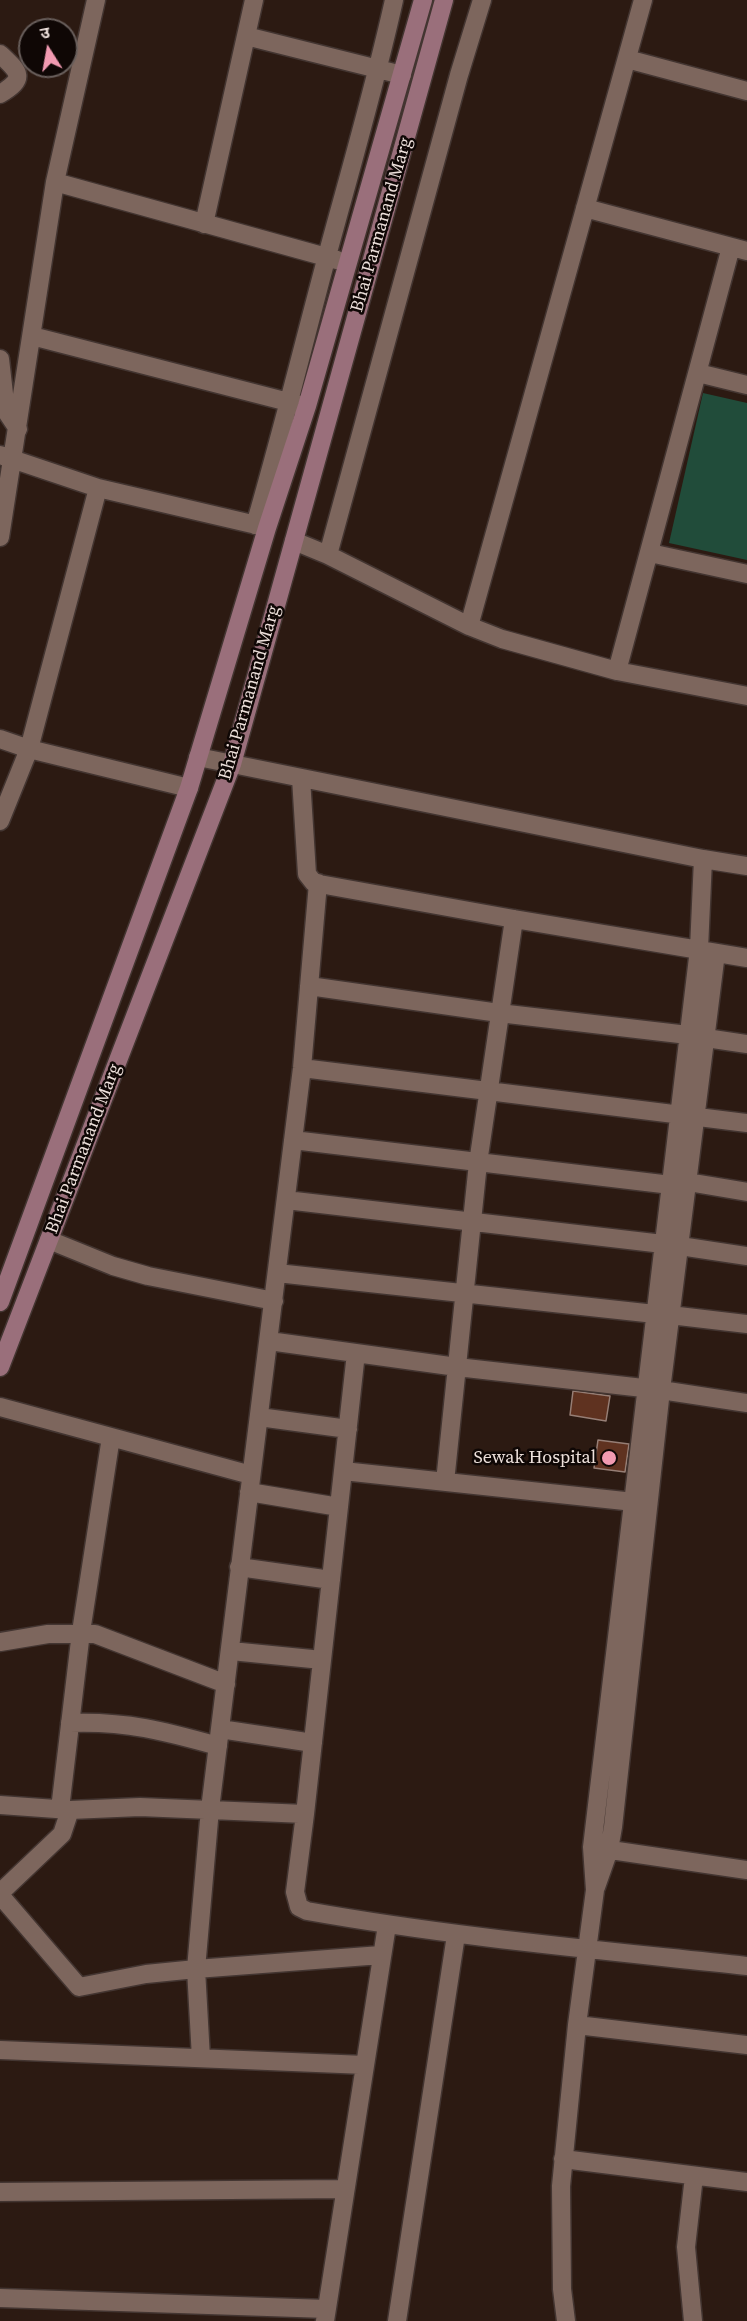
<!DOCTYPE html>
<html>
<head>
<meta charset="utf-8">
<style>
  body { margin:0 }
  #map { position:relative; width:747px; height:2321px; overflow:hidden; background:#2c1a12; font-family:"Source Serif 4","Noto Sans Devanagari",serif }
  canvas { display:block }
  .north { position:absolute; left:18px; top:18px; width:60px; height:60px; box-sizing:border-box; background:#0f0705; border:2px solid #685e5b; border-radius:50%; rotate:349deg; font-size:16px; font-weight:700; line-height:24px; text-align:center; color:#ede0db }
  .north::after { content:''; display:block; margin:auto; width:21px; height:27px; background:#f19ab1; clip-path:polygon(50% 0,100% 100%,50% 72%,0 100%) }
</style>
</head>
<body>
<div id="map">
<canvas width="747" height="2321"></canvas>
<div class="north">उ</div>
</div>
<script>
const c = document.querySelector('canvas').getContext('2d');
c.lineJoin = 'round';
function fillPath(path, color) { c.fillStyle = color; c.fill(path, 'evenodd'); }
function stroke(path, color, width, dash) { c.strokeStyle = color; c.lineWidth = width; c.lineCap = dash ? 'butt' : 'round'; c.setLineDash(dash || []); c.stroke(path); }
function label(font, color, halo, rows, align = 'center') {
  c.font = font + ' "Source Serif 4",serif'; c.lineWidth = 5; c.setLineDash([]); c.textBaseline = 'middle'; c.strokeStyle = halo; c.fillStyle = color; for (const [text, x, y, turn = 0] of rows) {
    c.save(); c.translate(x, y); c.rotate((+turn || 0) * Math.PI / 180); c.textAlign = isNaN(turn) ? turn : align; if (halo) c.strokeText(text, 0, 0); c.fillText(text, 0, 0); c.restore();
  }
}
fillPath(new Path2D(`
  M703 393 747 403V560L669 543Z`), '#214c3a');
const building = new Path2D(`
  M573 1391 610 1396 606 1421 570 1415Z
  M598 1440 629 1444 625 1472 594 1468Z`);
fillPath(building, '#5f3220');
stroke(building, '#967e75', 1.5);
const street = new Path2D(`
  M246 36 402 75
  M0 54C19 72 27 78 0 94
  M627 59 747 91
  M55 182 337 260
  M585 208 747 251
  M204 224 254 0
  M32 336 300 405
  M0 359 6 411 18 429
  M698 373 747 385
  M0 455 98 488 265 527
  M255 525C281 436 303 346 327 256 350 171 375 86 394 0
  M0 537 55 182 96 0
  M294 541 328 555 469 626 502 639 617 671 747 696
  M650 553 747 574
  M328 555 459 75 482 0
  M469 626 643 0
  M617 671 731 247
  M0 739 29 749 189 788
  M198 757 703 859 747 866
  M301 778 307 874 314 883 514 919 747 958
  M0 821 29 749 98 488
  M309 986 499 1013 688 1035
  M706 1038 747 1044
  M302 1068 747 1123
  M293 1140 671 1185
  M688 1182 747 1192
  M286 1200 680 1246 747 1256
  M49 1240 113 1266 148 1276 274 1301
  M277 1273 655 1314
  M670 1315 747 1324
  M269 1341 457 1367 661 1390 747 1403
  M356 1353 305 1814 295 1892 299 1907 307 1911C453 1937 600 1950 747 1966
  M0 1407 251 1475
  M259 1417 348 1429
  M343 1471 634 1502
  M445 1482 478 1163 514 919
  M249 1492 339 1507
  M239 1567 331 1580
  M0 1642 48 1634H95L226 1684
  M231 1651 322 1660
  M70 1723C127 1721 164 1731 218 1746
  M220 1729 313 1743
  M0 1805 70 1810 140 1807 305 1814
  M60 1809 81 1632 111 1437
  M597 1848 747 1870
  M596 1887 609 1850 613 1827 661 1390 716 953
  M0 1893 62 1834 70 1810
  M0 1895 79 1987 146 1974 196 1969 381 1955
  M577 2025 747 2045
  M0 2050 365 2065
  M201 2058 196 1969 210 1809 302 1068 318 883
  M563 2159 747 2182
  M0 2192 345 2189
  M0 2298 327 2309
  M325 2321 387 1925
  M397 2321 456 1935
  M566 2321 562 2289 561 2186 577 2025 595 1890 592 1847 699 949 703 859
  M693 2321 686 2247 694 2176`);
const secondary = new Path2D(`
  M0 1302 189 788 267 528 307 406 423 0
  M0 1367 232 764 444 0`);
stroke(street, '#433531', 21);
stroke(secondary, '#433531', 21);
stroke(street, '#7d665d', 18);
stroke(secondary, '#9a6f7b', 18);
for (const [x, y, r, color] of [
  [609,1458,8,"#f19ab1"]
]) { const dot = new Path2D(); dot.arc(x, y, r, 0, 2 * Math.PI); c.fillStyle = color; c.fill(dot); stroke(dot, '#0f0705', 2); }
label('18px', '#ede0db', '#0f0705', [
  ["Bhai Parmanand Marg",382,225,-74],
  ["Bhai Parmanand Marg",250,693,-74],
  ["Bhai Parmanand Marg",84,1149,-69]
]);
label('18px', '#ede0db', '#0f0705', [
  ["Sewak Hospital",596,1458]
], 'right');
</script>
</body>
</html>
